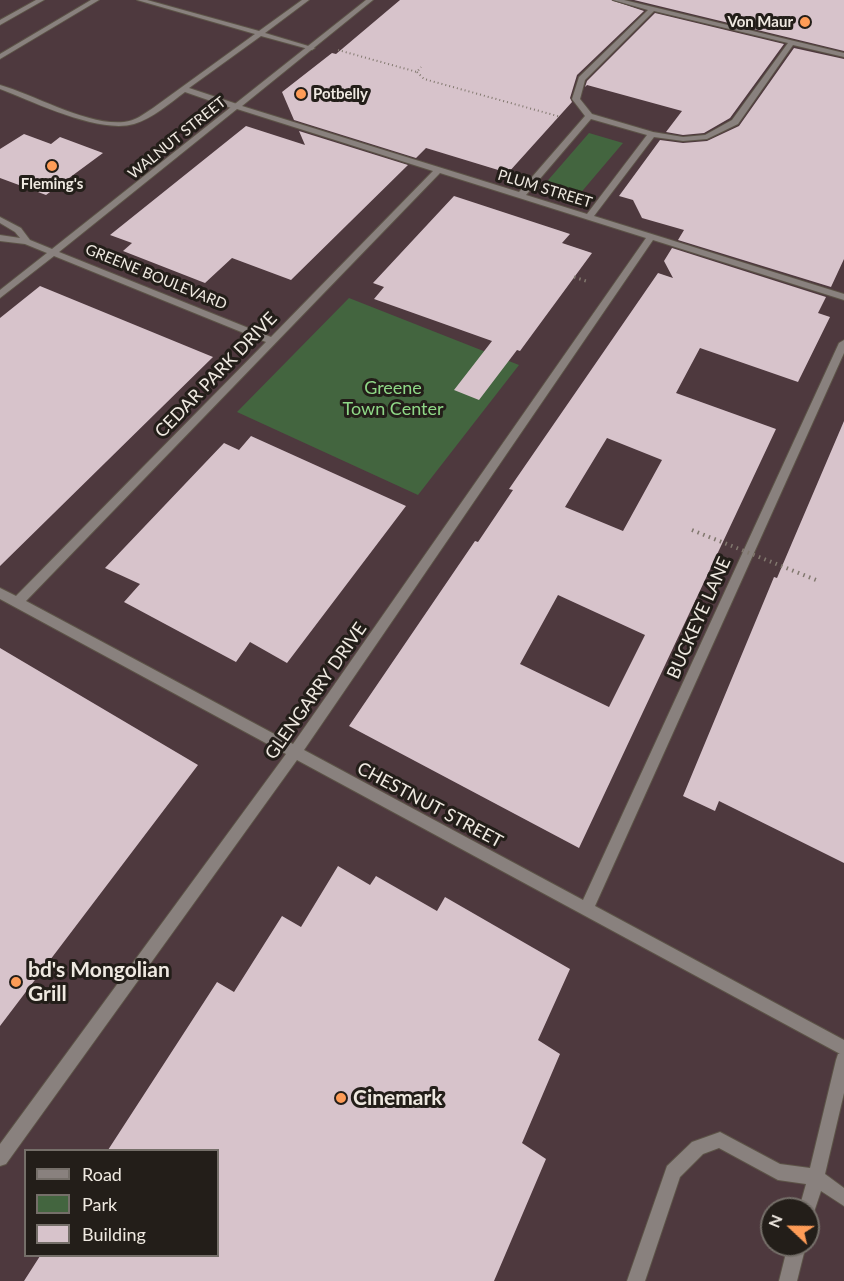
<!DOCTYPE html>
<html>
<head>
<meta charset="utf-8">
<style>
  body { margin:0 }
  #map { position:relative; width:844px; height:1281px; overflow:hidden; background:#40362a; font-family:Lato,sans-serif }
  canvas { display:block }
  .legend { position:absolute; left:24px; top:1149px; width:195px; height:108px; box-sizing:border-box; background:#231e19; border:2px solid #756f69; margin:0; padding:8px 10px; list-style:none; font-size:18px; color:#efe9e1 }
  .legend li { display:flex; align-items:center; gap:12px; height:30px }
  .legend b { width:30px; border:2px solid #756f69 }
  .north { position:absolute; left:760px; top:1197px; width:60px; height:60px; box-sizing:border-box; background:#231e19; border:2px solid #756f69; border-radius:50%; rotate:292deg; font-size:16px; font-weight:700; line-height:24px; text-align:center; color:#efe9e1 }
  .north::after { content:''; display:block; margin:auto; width:21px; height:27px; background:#fe9c57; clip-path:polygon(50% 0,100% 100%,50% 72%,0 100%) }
</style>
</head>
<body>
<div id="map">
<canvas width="844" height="1281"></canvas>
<ul class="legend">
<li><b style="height:8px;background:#89817e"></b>Road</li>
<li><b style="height:16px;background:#43653f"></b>Park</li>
<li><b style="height:16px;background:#d7c3cb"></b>Building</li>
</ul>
<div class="north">N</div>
</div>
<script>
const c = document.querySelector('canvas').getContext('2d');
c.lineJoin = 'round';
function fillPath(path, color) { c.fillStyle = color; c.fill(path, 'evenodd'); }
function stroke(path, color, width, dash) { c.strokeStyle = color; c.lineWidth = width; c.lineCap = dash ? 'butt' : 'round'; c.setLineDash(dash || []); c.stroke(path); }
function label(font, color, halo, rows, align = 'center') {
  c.font = font + ' Lato,sans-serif'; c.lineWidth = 6; c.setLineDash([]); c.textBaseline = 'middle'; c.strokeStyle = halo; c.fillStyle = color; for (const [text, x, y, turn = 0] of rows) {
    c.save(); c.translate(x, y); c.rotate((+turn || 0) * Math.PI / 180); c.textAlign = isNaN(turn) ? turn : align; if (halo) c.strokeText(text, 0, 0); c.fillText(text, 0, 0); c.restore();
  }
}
fillPath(new Path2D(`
  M0 0H844V1281H0ZM26 1150H218V1256H26ZM772 1209H808V1245H772Z`), '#4e393e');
fillPath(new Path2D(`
  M589 133 623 143 578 196 543 186Z
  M349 298 519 365 418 495 237 412Z`), '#43653f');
fillPath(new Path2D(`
  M400 0H611L644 11 577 75 570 98 572 102 508 173 426 148 416 158 294 120 282 92 332 53 336 54Z
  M634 0H844V51Z
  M655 13 784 44 730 118 704 133 683 135 666 132 682 111 587 85 585 87 587 81Z
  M794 48 844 59V259L831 287 678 240 684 230 642 218 633 200 619 196 660 140 683 143 707 141 739 126Z
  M246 126 305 145 299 131 408 165 291 280 232 258 205 283 123 251 132 243 110 235Z
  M24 134 51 144 60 137 103 153 46 195 0 178V149Z
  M454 196 570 234 562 243 592 253 520 351 517 350 479 400 454 390 492 341 374 299 384 287 373 283Z
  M672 248 826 297 818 313 830 317 798 382 700 348 676 393 776 429 579 848 349 726 475 541 478 542 513 490 509 489 658 273 673 278 664 261ZM607 438 662 460 623 531 565 507ZM558 595 645 635 609 707 520 664Z
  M40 286 213 357 0 566V318Z
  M844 421V863L719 801 715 811 683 796 774 577 777 578Z
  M251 436 406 506 287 663 250 642 236 662 124 602 140 584 105 568 224 443 239 450Z
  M0 648 198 765 0 1026Z
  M338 866 370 885 376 876 437 911 445 897 570 969 538 1040 560 1054 522 1143 546 1159 494 1281H24L40 1256H218V1150H108L217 982 234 992 282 916 301 927Z`), '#d7c3cb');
const lane = new Path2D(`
  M36 0H44L0 25V20Z
  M91 0H99L0 59V54Z
  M137 0H147L259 31 302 0H309L265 33 315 48 312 50 261 36 189 88 240 105V109H234L185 92C169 104 153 118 134 124 99 134 34 102 0 89V85C35 95 88 126 124 122 135 121 144 114 153 108L255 34Z
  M844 1052V1093L825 1174 844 1188V1206L821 1191 813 1215 808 1217V1209H799L806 1184 778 1180 719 1148 703 1154 680 1177 645 1281H627L667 1166 692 1142 720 1132 780 1164 810 1168 836 1060 838 1054Z
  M788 1245H806L797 1281H779Z`);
const street = new Path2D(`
  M366 0H373L242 106 519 192 585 116 572 99 579 77 648 10 613 0H624L844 53V57L793 45 738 124 707 139 683 141 654 137 594 216 844 294V300L653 240 304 750 583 900 839 343 844 340V353L595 906 844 1040V1056L297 760 6 1164 0 1166V1144L286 754 0 599V588L16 596 266 342 54 256 0 298V290L47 253 25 244 0 241V235L20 238 15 232 0 223V217L21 228 30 240 52 249ZM654 11 788 43 732 120 705 135 683 137 653 132 592 114 580 99 585 80ZM237 109 433 171 271 337 59 252ZM591 119 647 135 587 214 526 195ZM440 173 646 238 293 744 26 601Z`);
stroke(lane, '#5c5347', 2);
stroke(street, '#5c5347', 2);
stroke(new Path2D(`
  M338 50 417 72 421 67
  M417 72 424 79 561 117`), '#81786e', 2, [1, 3]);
stroke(new Path2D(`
  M574 277 586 281`), '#81786e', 3, [1.5, 4]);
fillPath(lane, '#89817e');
fillPath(street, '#89817e');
stroke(new Path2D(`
  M692 530 816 580`), '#81786e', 4, [1.5, 4.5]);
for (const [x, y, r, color] of [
  [805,22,6,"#fe9c57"],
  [301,94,6,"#fe9c57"],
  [52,166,6,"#fe9c57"],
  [16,982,6,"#fe9c57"],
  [341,1098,6,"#fe9c57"]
]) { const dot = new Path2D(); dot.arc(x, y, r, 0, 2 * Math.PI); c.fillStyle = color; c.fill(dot); stroke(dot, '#231e19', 2); }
label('bold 15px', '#efe9e1', '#231e19', [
  ["Von Maur",793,22],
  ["Potbelly",313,94,"left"],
  ["Fleming's",52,184,"center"]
], 'right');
label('15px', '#efe9e1', '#231e19', [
  ["WALNUT STREET",177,138,-39],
  ["PLUM STREET",545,189,17],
  ["GREENE BOULEVARD",156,277,22]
]);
label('18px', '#efe9e1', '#231e19', [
  ["CEDAR PARK DRIVE",216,375,-46],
  ["BUCKEYE LANE",699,618,-66],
  ["GLENGARRY DRIVE",316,691,-55],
  ["CHESTNUT STREET",430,805,28]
]);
label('18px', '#8fd887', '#231e19', [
  ["Greene",393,388],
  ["Town Center",393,409]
]);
label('bold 21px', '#efe9e1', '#231e19', [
  ["bd's Mongolian",28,970],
  ["Grill",28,994],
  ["Cinemark",353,1098]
], 'left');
</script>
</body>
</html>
